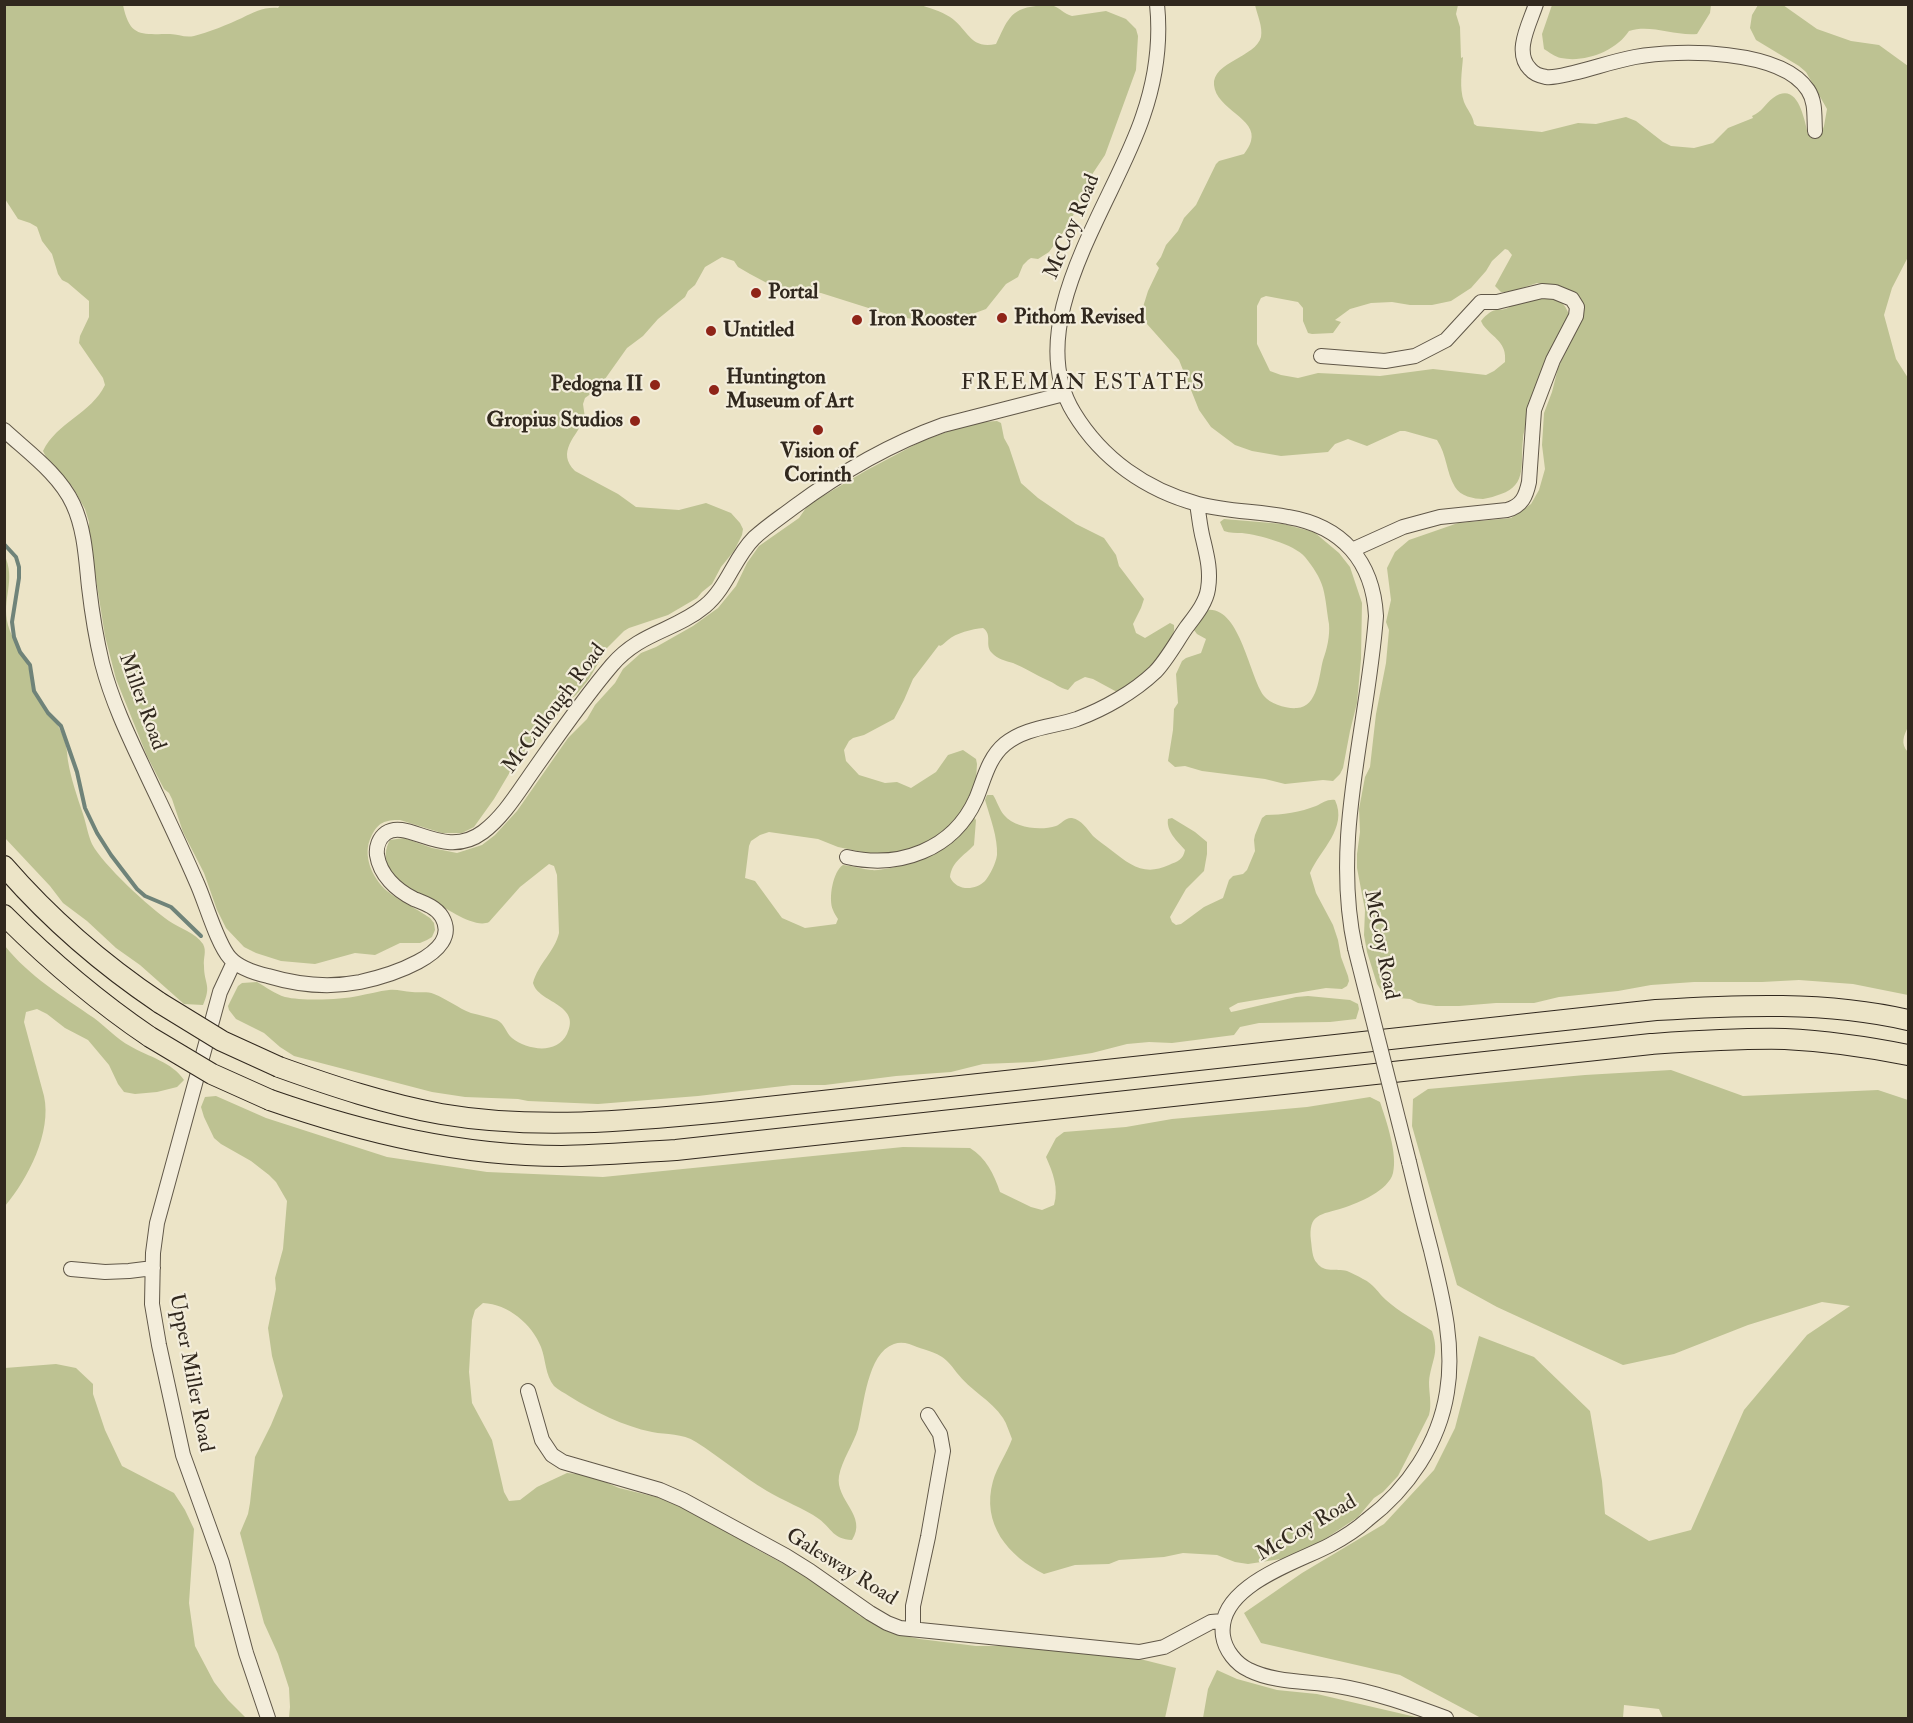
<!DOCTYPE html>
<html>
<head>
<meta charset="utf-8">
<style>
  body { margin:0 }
  #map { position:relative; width:1913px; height:1723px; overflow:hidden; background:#ece4c7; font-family:"IM FELL Double Pica",serif }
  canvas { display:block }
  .frame { position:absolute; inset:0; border:6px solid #31281e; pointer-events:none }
</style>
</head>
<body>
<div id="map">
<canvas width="1913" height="1723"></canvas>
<div class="frame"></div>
</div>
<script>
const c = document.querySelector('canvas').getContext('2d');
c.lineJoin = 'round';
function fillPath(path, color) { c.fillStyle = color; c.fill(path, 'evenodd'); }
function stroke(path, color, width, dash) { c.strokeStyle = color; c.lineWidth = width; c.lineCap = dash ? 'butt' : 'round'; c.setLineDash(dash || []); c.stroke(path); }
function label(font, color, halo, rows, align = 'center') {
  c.font = font + ' "IM FELL Double Pica",serif'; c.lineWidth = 4.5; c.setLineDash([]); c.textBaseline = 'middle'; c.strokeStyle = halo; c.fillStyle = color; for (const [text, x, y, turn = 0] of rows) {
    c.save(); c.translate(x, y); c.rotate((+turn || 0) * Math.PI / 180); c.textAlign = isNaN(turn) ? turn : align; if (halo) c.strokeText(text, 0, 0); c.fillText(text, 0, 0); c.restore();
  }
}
fillPath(new Path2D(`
  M281 4H918C929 8 941 11 950 17 968 29 970 50 996 44 1007 22 1009 9 1036 6 1040 6 1046 4 1051 5 1059 7 1064 14 1072 16L1106 11 1126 19 1136 29 1138 36 1136 70 1105 155 1093 173 1069 224 1049 252 1038 259 1031 258 1028 260 1023 265 1018 277 1006 284 986 309 967 316 932 321 897 317 821 293 780 290 750 274 738 267 734 261 722 257 705 267 695 285 688 291 685 297 658 319 643 336 627 348 605 379 596 390 585 398 583 404 585 418C576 437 556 452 575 471L618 494 636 507 679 510 706 503 731 513 740 523 743 529 742 535 734 551 721 567 712 584 702 592 697 598 668 615 629 628 624 631 607 648 589 679 576 695 565 704 546 731 526 751 519 763 510 772 494 799 474 827 462 833H442L400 820C385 820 378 822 371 837 362 855 372 878 387 891 399 901 416 908 430 918L434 923 435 930 432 937 427 940 420 943H400L375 955 355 953 315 964 281 961 256 953 244 947 226 928 217 910 204 873 183 832 172 799 169 793 164 789 147 756 116 679 105 636 89 535V522L85 509 72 486 46 457 43 451C57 422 91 414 105 385L103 378 79 343 80 336 89 317V301L68 283 62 280 58 274 52 254 42 241 37 227 30 223 18 219 5 199V5H123C130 38 141 34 170 34 178 34 185 38 194 36 207 33 229 24 242 18 255 12 263 7 278 8Z
  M1255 5H1458L1456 14 1460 27 1461 58 1463 57C1462 72 1459 87 1464 102 1467 110 1473 115 1474 124L1477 126 1542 132 1578 123 1596 124 1626 117 1636 121 1663 142 1671 146 1694 148 1713 143 1728 128 1753 118 1752 116C1762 112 1765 104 1773 98 1798 80 1804 119 1808 134L1815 138 1820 137 1824 126 1827 109 1806 72 1799 66 1756 40 1750 28 1752 15 1758 5H1783L1817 29 1851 41 1879 45 1908 66V257L1892 288 1884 315 1896 359 1908 378V727C1904 735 1900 744 1908 752V995L1853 984 1799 980 1762 982H1694L1651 985 1618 991 1559 997 1534 1003H1496L1459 1006H1436L1418 1003 1410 999 1388 997 1384 995 1377 984 1367 952 1364 935 1365 910 1357 868V854L1360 832 1359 809 1365 777 1370 767 1376 714 1386 663 1389 630 1386 622 1391 600 1387 568 1395 552 1409 540 1458 523 1511 518 1531 504 1539 490 1545 469 1542 445 1544 413 1552 392 1558 368 1581 321V301L1578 295 1572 292 1552 285 1537 283 1510 292H1501L1495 286 1512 255 1508 250 1505 249 1492 261 1486 271 1471 288 1451 301 1432 305H1410L1392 302 1371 303 1350 309 1335 320 1341 322 1333 333 1312 334 1308 333 1303 321V308L1298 302 1266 296 1261 298 1257 306V344L1270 371 1281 375 1298 378 1318 373 1380 376 1433 369 1486 375 1494 371 1505 362C1507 342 1494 339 1483 325L1481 321C1484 317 1490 311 1496 310 1499 309 1502 310 1505 309 1510 308 1513 304 1518 303 1537 296 1562 291 1569 315L1527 422C1526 427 1523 433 1523 439 1520 462 1528 485 1501 494 1495 496 1490 498 1483 499 1474 499 1460 496 1455 487 1446 472 1447 455 1437 440L1405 431H1400L1367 446 1348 439 1335 444 1328 452 1281 456 1252 451 1235 445 1211 427 1199 410 1179 360 1147 324 1143 307 1148 291 1159 268 1156 264 1161 257 1166 245 1178 231 1184 218 1196 205 1216 164 1219 161 1244 154C1247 150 1250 145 1251 141 1258 119 1216 109 1214 85 1212 62 1256 57 1261 37 1263 27 1257 14 1255 5Z
  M1552 5 1710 4 1711 5 1710 13 1697 34C1673 36 1651 24 1629 31 1616 51 1585 63 1561 58 1555 57 1549 52 1544 49L1542 34Z
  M997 421 1001 423 1004 438 1009 447 1021 483 1038 498 1076 524 1104 538 1116 555 1119 566 1144 599 1141 608 1133 624 1136 633 1145 638 1170 623 1174 625C1177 653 1138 680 1117 692L1093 679 1085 677 1075 682 1068 690C1059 688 1055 683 1047 680 1036 675 1025 668 1013 663 1006 661 997 659 992 653 984 645 993 635 983 628 972 629 956 633 948 640 945 642 943 645 940 646L939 645 913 679 904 700 894 719 864 735 853 738 849 741 844 750 846 761 859 775 885 783 897 782 911 788 936 772 948 755 963 750 976 759 977 764 976 780 971 795 959 819 923 847 888 855 872 854 838 847 818 839 769 832 760 835 751 841 749 846 745 878 755 881 782 918 805 928 836 924 838 919C836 916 834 913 833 910 828 899 833 871 843 865 853 866 862 869 871 870 890 872 943 853 957 838 963 832 966 823 973 816L976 820 974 845C964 856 952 861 950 877 956 891 975 891 985 881 990 875 996 863 997 855 998 838 990 817 985 800L987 795H993C997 801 999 809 1004 815 1015 828 1040 831 1056 826 1061 824 1066 817 1072 818 1082 820 1087 829 1093 836 1098 841 1105 845 1111 850 1131 866 1145 876 1169 865 1178 861 1183 860 1185 850 1177 841 1166 831 1168 819L1172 818 1195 832 1207 842V854L1204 871 1186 889 1170 917 1172 922 1176 925 1181 924 1204 907 1223 898 1229 880 1233 876 1243 874 1247 870 1255 851 1254 840 1255 835 1262 818 1266 815C1282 815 1301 812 1316 806 1323 803 1327 799 1335 800 1348 828 1320 850 1310 873L1316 893 1333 925 1338 940 1341 957 1348 976 1349 981 1347 986 1342 989 1326 988 1238 1003 1229 1008 1231 1012 1236 1011 1296 997 1308 996 1350 1000 1358 1004 1359 1009 1356 1019 1330 1022 1259 1023 1240 1027 1234 1035 1172 1043 1149 1042 1127 1044 1092 1053 1033 1062 983 1064 951 1072 896 1076 825 1085H792L698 1096 598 1104 528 1101 518 1099 465 1097 432 1092 294 1056 280 1047 264 1033 236 1019 229 1010 228 1006 238 986 242 983 257 982C266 987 275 994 285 997 302 1001 341 1000 358 996 369 994 379 991 389 990 397 989 404 992 412 992 420 993 427 991 434 994 447 999 458 1008 471 1013 479 1015 489 1017 497 1020 505 1024 506 1033 512 1038 527 1050 557 1055 567 1034 582 1004 538 1003 533 983 538 964 555 951 559 933L557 875 554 866 549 864 520 887 489 922C475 929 446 908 433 901 424 895 412 892 403 886 389 873 380 858 390 840L404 838 432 848 457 853 482 845 495 835 517 811 568 738 587 719 595 705 615 683 623 669 641 653 656 647 693 626 718 608 736 586 747 563 759 546 799 518 808 505 818 499 867 470 922 441 952 430 982 422Z
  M1224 519 1283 524 1314 532 1339 553 1350 567 1362 603 1361 659 1357 703 1350 731 1343 768 1340 774 1333 781 1323 780 1285 784 1265 779 1202 771 1185 766 1175 767 1168 761 1173 730 1174 709 1178 703 1176 674 1182 661 1186 658 1201 653 1206 639 1197 634 1194 630 1207 610C1240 606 1249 676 1264 696 1270 704 1287 709 1297 708 1318 707 1319 675 1323 660 1327 649 1330 636 1329 624 1327 613 1326 599 1323 588 1320 577 1313 567 1305 557 1294 544 1259 535 1242 533 1236 533 1230 533 1224 531L1220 522Z
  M4 554C17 581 1 598 8 625 12 640 23 652 28 666 32 676 33 686 38 696 46 710 59 723 64 739 67 746 67 754 68 761 71 779 77 796 83 814 86 823 88 835 92 844 103 865 149 907 169 921 179 928 196 933 203 944 207 951 203 958 204 966 204 984 212 985 203 1005L184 1004 140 965 116 948 87 921 63 903 50 886 5 838Z
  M5 946C29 976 62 996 94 1018 106 1027 117 1039 130 1046 149 1057 172 1062 184 1080L177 1087 157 1092 135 1094 124 1092 118 1084 109 1065 88 1040 65 1028 47 1014 37 1009 26 1012 24 1022 44 1096C52 1132 28 1179 5 1206Z
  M1671 1070 1743 1096 1878 1090 1908 1100V1718H1663L1659 1709 1624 1705 1623 1718H1481L1400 1675 1261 1643 1244 1613 1302 1573 1384 1524 1434 1470 1455 1428 1479 1336 1534 1357 1590 1411 1602 1481 1605 1514 1649 1541 1691 1530 1744 1410 1807 1335 1850 1306 1822 1302 1748 1325 1674 1354 1623 1365 1497 1307 1457 1285 1412 1126 1413 1099 1428 1089 1585 1075Z
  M216 1096 266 1118 387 1157 487 1172 603 1177 903 1147 970 1148C986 1158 994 1174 1000 1192L1031 1207 1042 1210 1054 1205C1059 1188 1053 1173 1046 1157L1056 1138 1064 1132 1126 1127 1172 1119 1307 1107 1370 1097 1380 1102C1386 1120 1398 1154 1393 1173 1389 1190 1359 1203 1343 1208 1321 1215 1308 1213 1311 1241 1312 1248 1312 1258 1317 1263 1324 1273 1336 1268 1347 1271 1352 1273 1358 1276 1363 1279 1374 1284 1378 1293 1386 1300 1399 1312 1417 1321 1432 1331 1440 1355 1431 1360 1429 1382 1429 1394 1432 1404 1429 1415L1398 1476 1383 1492 1374 1498 1358 1517 1313 1547 1294 1557 1248 1564 1235 1562 1217 1555 1183 1553 1164 1557 1119 1560 1109 1564 1075 1565 1044 1574C1008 1556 981 1524 993 1481 997 1467 1007 1453 1012 1439 1009 1432 1007 1424 1003 1418 991 1400 970 1390 957 1373 944 1354 937 1354 917 1347 910 1344 902 1341 894 1344 867 1353 864 1406 858 1429 853 1445 842 1460 839 1476 835 1500 868 1516 852 1540 833 1539 832 1529 819 1519 804 1508 783 1501 767 1491 742 1476 720 1457 696 1442 682 1433 667 1435 652 1432 623 1426 595 1412 569 1396 565 1393 558 1390 554 1386 545 1375 546 1360 541 1347 532 1324 508 1304 483 1303L475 1310 472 1320 469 1372 472 1403 492 1440 504 1492 509 1501 520 1500 537 1487 567 1473 589 1475 619 1488 668 1500 712 1521 756 1549 814 1580 860 1616 880 1625 910 1637 920 1639 976 1646H1027L1071 1652 1096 1653 1144 1660 1176 1668 1165 1718H289L290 1707 289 1688 278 1654 264 1623 240 1533 248 1514 250 1503 255 1457 271 1425 283 1396 272 1356 268 1328 276 1289 275 1278 283 1249 287 1201 276 1182 269 1175 251 1161 221 1144 214 1138 204 1117 201 1107 205 1097Z
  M56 1364 76 1368 93 1384V1394L105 1430 122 1466 174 1493 185 1510 194 1529 189 1603 195 1646 214 1682 228 1700 246 1718H5V1368Z
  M1217 1670 1237 1679 1277 1690 1317 1694 1420 1718H1203L1208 1689Z`), '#bdc292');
stroke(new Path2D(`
  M4 544 16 557 19 567V578L12 622 14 637 20 652 30 665 34 691 48 713 61 726 77 772 85 808 97 833 111 855 137 889 145 896 171 907 201 936`), '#6f8379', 4);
const minor = new Path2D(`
  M1157 4C1161 42 1155 81 1143 116 1115 202 1019 324 1074 413 1102 459 1146 490 1198 504 1228 512 1258 511 1288 517 1342 526 1373 561 1376 616 1368 727 1331 837 1355 948
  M1536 4C1530 23 1513 52 1530 69 1534 74 1540 76 1546 77 1555 78 1564 75 1573 73 1594 68 1614 61 1635 57 1679 49 1781 49 1808 90 1816 102 1814 117 1815 131
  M1321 356 1385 361 1415 356 1446 340 1481 302H1497L1542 291 1555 292 1572 299 1577 307 1576 316 1553 360 1534 410 1529 482C1526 496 1522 506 1507 510L1440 517 1403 527 1352 550
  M4 430C29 453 59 474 73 504 85 530 86 560 89 587 92 613 96 638 102 663 112 702 129 737 146 773 163 809 180 844 196 881 205 900 217 944 230 958 239 968 255 973 268 976 298 985 329 988 360 982 383 977 464 955 442 917 436 907 424 903 414 899 396 890 380 875 377 855 376 847 379 838 386 833 408 818 444 861 483 832 503 817 517 794 531 774 557 737 583 699 612 665 640 632 675 631 705 606 727 588 734 558 754 538 767 526 781 517 794 507 840 473 890 444 943 425L1064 394
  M847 857C899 869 953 850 976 799 984 780 988 758 1005 744 1026 727 1053 727 1077 719 1104 709 1134 692 1155 672 1166 661 1177 641 1186 628 1195 616 1206 603 1208 589 1211 571 1207 556 1203 539 1200 528 1199 515 1197 504
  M234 962 220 992 157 1223 153 1253 152 1304 159 1345 183 1455 222 1563 246 1653 268 1718
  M1409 1162C1416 1191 1423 1220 1431 1250 1442 1296 1455 1344 1447 1392 1439 1443 1408 1489 1367 1520 1356 1530 1343 1538 1330 1545 1296 1563 1216 1586 1223 1636 1225 1650 1236 1664 1249 1670 1275 1683 1309 1681 1338 1686 1375 1692 1411 1705 1446 1718
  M71 1269 105 1272 129 1271 153 1268
  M528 1391 542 1440 552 1455 563 1462 660 1490 683 1500 786 1556 810 1571 870 1613 887 1623 900 1628 1139 1652 1164 1647 1211 1622 1223 1621
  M913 1628V1606L928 1537 943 1451 940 1434 928 1415`);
const highway = new Path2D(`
  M4 866C50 919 102 964 160 1003
  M4 915C49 960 97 1001 150 1037
  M279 1067C332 1086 386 1104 441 1114 534 1130 629 1121 722 1112L1656 1010C1739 1005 1826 1001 1908 1020
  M270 1100C365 1133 461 1156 562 1156 600 1155 638 1152 676 1150L1651 1044C1696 1041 1740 1038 1785 1039 1827 1041 1868 1047 1908 1055`);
stroke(minor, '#605748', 16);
stroke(highway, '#31281e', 22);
stroke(minor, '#f3eddb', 14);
stroke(highway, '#ece4c7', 20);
const minorBridge = new Path2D(`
  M1355 948 1409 1162`);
const highwayBridge = new Path2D(`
  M160 1003 222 1041 279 1067
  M150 1037 212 1074 270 1100`);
stroke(minorBridge, '#605748', 16, []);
stroke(highwayBridge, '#31281e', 22, []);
stroke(minorBridge, '#f3eddb', 14);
stroke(highwayBridge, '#ece4c7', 20);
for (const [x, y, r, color] of [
  [756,293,6,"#8f2418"],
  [1002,318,6,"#8f2418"],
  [857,320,6,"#8f2418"],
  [711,331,6,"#8f2418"],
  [655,385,6,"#8f2418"],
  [714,390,6,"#8f2418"],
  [635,421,6,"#8f2418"],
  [818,430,6,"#8f2418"]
]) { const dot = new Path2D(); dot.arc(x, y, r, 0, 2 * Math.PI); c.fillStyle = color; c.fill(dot); stroke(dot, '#f3eddb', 2); }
label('21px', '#31281e', '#f3eddb', [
  ["McCoy Road",1073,227,-67],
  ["Miller Road",141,702,70],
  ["McCullough Road",555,709,-53],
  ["McCoy Road",1380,945,79],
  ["Upper Miller Road",190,1373,79],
  ["McCoy Road",1307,1529,-30],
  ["Galesway Road",841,1568,32]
]);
label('bold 21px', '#31281e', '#f3eddb', [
  ["Portal",768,293],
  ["Pithom Revised",1014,318],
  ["Iron Rooster",869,320],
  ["Untitled",723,331],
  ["Huntington",726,378],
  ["Museum of Art",726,402],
  ["Pedogna II",643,385,"right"],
  ["Gropius Studios",623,421,"right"],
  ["Vision of",818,452,"center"],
  ["Corinth",818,476,"center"]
], 'left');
c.letterSpacing = '1.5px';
label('22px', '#31281e', '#f3eddb', [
  ["FREEMAN ESTATES",1083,384]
]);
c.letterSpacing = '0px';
</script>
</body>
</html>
